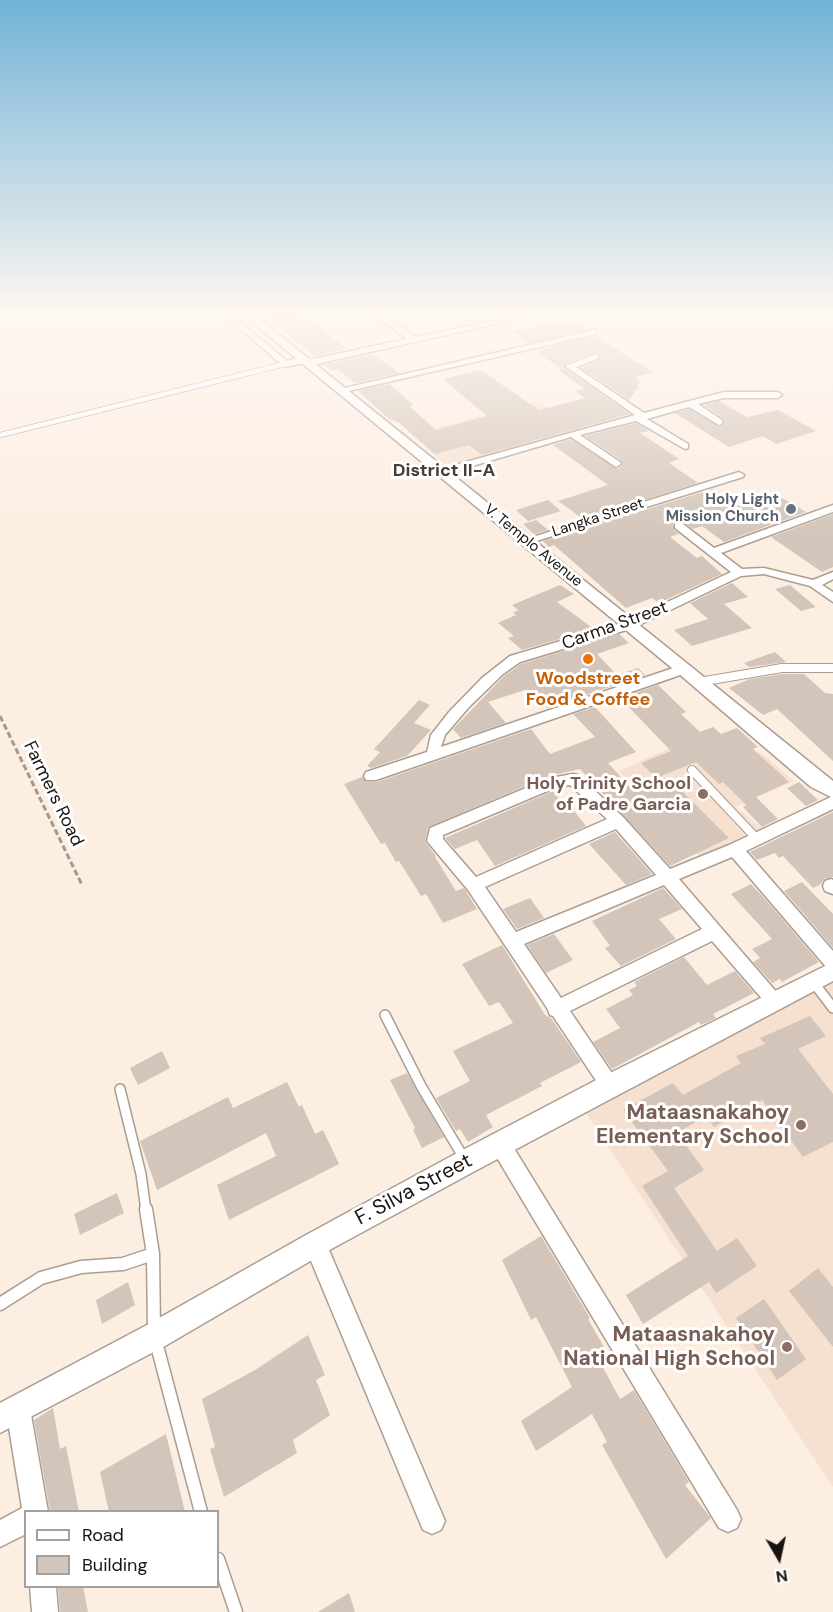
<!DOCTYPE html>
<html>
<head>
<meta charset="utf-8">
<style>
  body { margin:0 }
  #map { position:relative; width:833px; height:1612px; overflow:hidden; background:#fdeee2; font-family:"DM Sans",sans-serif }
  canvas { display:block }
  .legend { position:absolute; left:24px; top:1510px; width:195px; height:78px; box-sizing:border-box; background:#fff; border:2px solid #a3a19f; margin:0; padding:8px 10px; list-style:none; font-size:18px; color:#191410 }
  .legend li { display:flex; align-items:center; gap:12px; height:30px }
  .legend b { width:30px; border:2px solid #a3a19f }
  .north { position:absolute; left:749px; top:1528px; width:60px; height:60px; -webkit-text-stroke:4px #fff; paint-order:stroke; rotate:171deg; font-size:16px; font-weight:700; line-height:24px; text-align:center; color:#191410 }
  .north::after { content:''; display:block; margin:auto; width:21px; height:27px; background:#191410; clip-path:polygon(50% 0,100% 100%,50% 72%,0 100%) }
</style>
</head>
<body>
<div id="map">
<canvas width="833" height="1612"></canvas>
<ul class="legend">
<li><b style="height:8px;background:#fff"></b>Road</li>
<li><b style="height:16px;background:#d3c5b9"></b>Building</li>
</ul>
<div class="north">N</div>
</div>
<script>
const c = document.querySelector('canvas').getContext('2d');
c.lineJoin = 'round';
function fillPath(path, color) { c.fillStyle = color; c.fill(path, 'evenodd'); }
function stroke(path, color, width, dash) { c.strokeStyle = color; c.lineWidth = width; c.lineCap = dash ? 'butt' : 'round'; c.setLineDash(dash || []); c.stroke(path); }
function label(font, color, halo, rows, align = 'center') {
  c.font = font + ' "DM Sans",sans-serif'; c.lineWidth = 6; c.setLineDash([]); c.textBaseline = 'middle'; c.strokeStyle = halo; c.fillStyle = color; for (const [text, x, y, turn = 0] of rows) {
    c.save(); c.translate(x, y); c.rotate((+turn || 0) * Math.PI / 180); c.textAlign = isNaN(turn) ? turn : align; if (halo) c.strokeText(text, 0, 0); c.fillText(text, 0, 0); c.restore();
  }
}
fillPath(new Path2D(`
  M538 401 581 430 449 468 411 434Z
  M696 736 728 768 760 752 794 781 736 807 763 829 700 857 619 771Z
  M833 979V1487L582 1107Z`), '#f6e1d0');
fillPath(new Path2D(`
  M282 313H301L347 349 314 356 268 318Z
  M569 320 585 330 528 343 513 331Z
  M595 336 653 372 635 377 641 383 636 384 639 386 629 400 581 368 600 360 599 353 594 352 564 364 563 367 630 414 482 455 469 445 435 454 398 422 389 419 358 391 389 384 414 405 409 406 436 430 487 416 443 379 481 370 539 410 585 398 575 391 585 389 558 370 562 369 537 352 540 351 538 350Z
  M373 354 399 373 355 383 338 369 331 371 324 365Z
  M719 401 747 417 778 410 816 431 776 444 763 436 729 447 675 413 689 409 720 427 724 425 723 418 704 405Z
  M636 423 649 431 640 433 679 459 669 463 698 483 583 519 558 501 608 485 553 445 571 439 617 469 623 465 621 460 585 436Z
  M713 489 739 506 777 495 806 512 724 542 702 526 693 529 683 522H673L674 530 679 534 670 537 697 558 702 556 722 574 659 603 652 598 626 608 554 545 549 547 543 541Z
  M548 500 561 511 528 521 516 510Z
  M833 514V567L822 572 771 537Z
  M536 520 548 530 534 534 523 524Z
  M732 583 748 597 724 604 752 628 692 646 674 630 708 619 690 603Z
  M560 585 574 594 557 602 594 629 522 650 508 638 514 636 498 623 516 615 513 613 518 610 512 605Z
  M790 585 816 607 801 611 775 589Z
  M619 634 629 643 597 654 617 675 638 668 645 675 547 708 535 695 531 697 525 690 488 702 506 723 461 738 453 729 504 676 521 664Z
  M775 652 786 662 749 667 744 663Z
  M783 674H804L825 693 833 694V761L777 709 763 715 729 688 750 679Z
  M658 685 686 712 681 714 700 732 713 727 721 734 737 728 758 747 753 749 789 782 756 797 778 819 762 827 743 807 746 805 723 782 719 784 696 762 656 778 641 763 671 751 620 698Z
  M419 700 430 705 414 723 431 730 407 756 371 768 367 766 380 752 374 749Z
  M595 707 636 752 608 763 635 792 668 777 729 838 670 866 580 769 549 776 428 827 425 842 436 856 435 857 456 891 464 888 477 909 443 923 426 894 421 896 399 861 396 862 385 843 381 844 344 784 362 777 366 782H377L531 729 550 754 595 737 573 714Z
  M799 782 818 800 806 806 787 788Z
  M553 791 570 813 574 811 586 826 495 866 477 840 455 849 445 838Z
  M833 812V877L824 879 821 884 813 888 783 856 779 858 775 853 757 860 750 852Z
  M615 832 652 874 626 885 589 844Z
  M802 882 833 914V948L784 891Z
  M751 884 766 900 819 962 782 982 780 979 772 983 753 962 760 958 752 949 772 939 731 894Z
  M663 888 682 909 659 919 676 939 621 966 605 948 610 946 592 921Z
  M530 898 544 918 517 929 503 909Z
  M554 934 573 960 546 973 527 945Z
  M502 945 545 1015 551 1018 581 1062 540 1083 542 1086 486 1115 493 1127 468 1142 460 1129 456 1131 436 1098 470 1081 453 1051 513 1023 499 1002 489 1006 462 964Z
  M684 957 707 985 735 971 754 993 713 1014 716 1018 701 1025 699 1022 612 1069 593 1042 620 1028 606 1009 633 995 629 990 637 986 634 982Z
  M810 1016 826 1036 798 1049 833 1094V1142L803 1157 762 1100 714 1127 706 1116 677 1133 704 1170 674 1188 717 1251 737 1238 757 1266 716 1293 709 1282 643 1324 626 1295 688 1256 642 1186 668 1171 623 1110 673 1083 683 1095 741 1063 736 1056 765 1044 760 1038Z
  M162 1051 170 1068 138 1085 130 1068Z
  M407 1073 444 1137 422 1148 413 1130 415 1128 390 1080Z
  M287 1082 299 1107 302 1105 315 1134 323 1130 339 1164 229 1220 217 1185 276 1156 266 1133 157 1190 140 1141 228 1097 233 1108Z
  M117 1193 124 1213 80 1235 74 1214Z
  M541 1236 590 1318 588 1319 609 1356 600 1362 620 1399 634 1390 689 1482 685 1485 711 1518 666 1559 602 1445 607 1442 592 1414 536 1451 521 1421 572 1387 536 1317 531 1320 502 1260Z
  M818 1268 833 1287V1347L789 1291Z
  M128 1282 135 1305 102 1324 96 1300Z
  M764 1299 806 1359 777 1380 736 1318Z
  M308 1335 325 1375 316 1380 330 1415 293 1440 297 1453 224 1497 210 1449 215 1447 202 1399 255 1370Z
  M53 1408 60 1449 66 1446 79 1512H50L34 1420Z
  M166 1434 185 1512H109L100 1472Z
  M58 1587H83L88 1612H60Z
  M349 1593 355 1612H318Z`), '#d3c5b9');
const serviceFar3 = new Path2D(`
  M0 435 285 364`);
const serviceFar2 = new Path2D(`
  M699 682 782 668H833
  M692 770 757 839`);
const serviceFar1 = new Path2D(`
  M814 983 833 1008
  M385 1015 421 1086 465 1160
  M120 1089 141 1174 146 1211`);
const service = new Path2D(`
  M146 1209 153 1254 154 1330
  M0 1304 41 1278 81 1267 123 1264 153 1254
  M156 1342 201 1512
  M218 1559 236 1612`);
const minor = new Path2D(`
  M221 313H229L287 361 304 357 308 360 407 339 371 313H380L416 337 530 313H544L308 366 304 363 285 367Z
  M266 313H280L252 320 248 318Z
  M593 330H596V334L340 393 336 390Z
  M595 354 598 355V359L576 367 644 413 724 392H778L782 395 778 398H724L698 404 722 420V424L719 425 689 407 647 419 688 444V448L685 449 636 421 580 435 620 462 621 464 616 467 571 437 445 474H437V470L635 415 565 366Z
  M739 472 744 475 743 477 530 543H522L520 541Z
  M833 505V512L721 553 742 569 764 568 813 580 833 572V579L822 585 833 592V602L810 586 764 574 741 576 633 628 520 662 503 674 469 707 445 735 441 747 679 666H689L690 669 689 672 376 780H366L364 776 366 772 427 752 431 735 449 712 482 678 510 656 625 622 731 572 675 528V524H683L714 548Z
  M573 774 578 775 623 817 670 869 729 845 833 796V809L746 851 833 951V971L827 968 732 857 679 879 785 1002 782 1008 776 1010 770 1008 712 941 570 1011 620 1085 617 1091 610 1094 603 1091 553 1016 550 1015 547 1008 468 890 427 841 430 828 550 778ZM570 785 607 819 476 877 443 839V835L557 787ZM616 829 656 875 516 932 485 887ZM664 885 702 929 561 998 524 944Z
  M831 879 833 880V894L825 891 823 886 825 881Z
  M500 1134 507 1137 737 1510 741 1519 737 1528 728 1532 719 1528 493 1151 490 1144 493 1137Z
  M315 1233 323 1236 445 1521 441 1530 432 1534 423 1530 304 1244 307 1236Z
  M18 1397 26 1401 30 1409 48 1512H26V1534L0 1547V1520L22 1508 6 1409 10 1401Z
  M30 1586H56L58 1612H32Z`);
const tertiary = new Path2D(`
  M833 962V981L475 1171 324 1253 165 1346 0 1433V1403L145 1326 306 1235 457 1153 602 1077Z`);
const secondary = new Path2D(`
  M241 313H252L833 781V798L811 787 678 673Z`);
stroke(serviceFar3, '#ab9d92', 6);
stroke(serviceFar2, '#ab9d92', 10);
stroke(serviceFar1, '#ab9d92', 12);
stroke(service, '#ab9d92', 15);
stroke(minor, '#ab9d92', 3);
stroke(tertiary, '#ab9d92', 3);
stroke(secondary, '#ab9d92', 3);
stroke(new Path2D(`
  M0 716 82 885`), '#a49890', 3, [6, 3]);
stroke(serviceFar3, '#fff', 4.5);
stroke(serviceFar2, '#fff', 8);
stroke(serviceFar1, '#fff', 9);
stroke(service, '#fff', 12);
fillPath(minor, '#fff');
fillPath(tertiary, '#fff');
fillPath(secondary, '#fff');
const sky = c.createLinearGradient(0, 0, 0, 538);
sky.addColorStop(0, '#71b2d6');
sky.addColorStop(0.58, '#fef7f2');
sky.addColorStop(1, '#fef7f200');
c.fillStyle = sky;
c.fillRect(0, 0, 833, 538);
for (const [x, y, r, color] of [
  [791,509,6,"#6b7280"],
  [588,659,6,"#e8710a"],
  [703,794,6,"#8d6e63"],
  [801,1125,6,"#8d6e63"],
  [787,1347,6,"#8d6e63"]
]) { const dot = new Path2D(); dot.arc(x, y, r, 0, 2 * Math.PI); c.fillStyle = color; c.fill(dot); stroke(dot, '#fff', 2); }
label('bold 15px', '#5b616d', '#fff', [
  ["Holy Light",779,500],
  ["Mission Church",779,517]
], 'right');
label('15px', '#191410', '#fff', [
  ["Langka Street",598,518,-18],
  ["V. Templo Avenue",533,546,39]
]);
label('bold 18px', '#483c33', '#fff', [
  ["District II-A",444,471]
]);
label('18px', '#191410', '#fff', [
  ["Carma Street",615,626,-20],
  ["Farmers Road",53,794,64]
]);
label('bold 18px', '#c56008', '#fff', [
  ["Woodstreet",588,679],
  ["Food & Coffee",588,700]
]);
label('bold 18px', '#785e54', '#fff', [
  ["Holy Trinity School",691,784],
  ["of Padre Garcia",691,805]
], 'right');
label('bold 21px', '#785e54', '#fff', [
  ["Mataasnakahoy",789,1113],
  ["Elementary School",789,1137],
  ["Mataasnakahoy",775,1335],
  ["National High School",775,1359]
], 'right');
label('21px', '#191410', '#fff', [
  ["F. Silva Street",414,1190,-28]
]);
</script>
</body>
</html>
